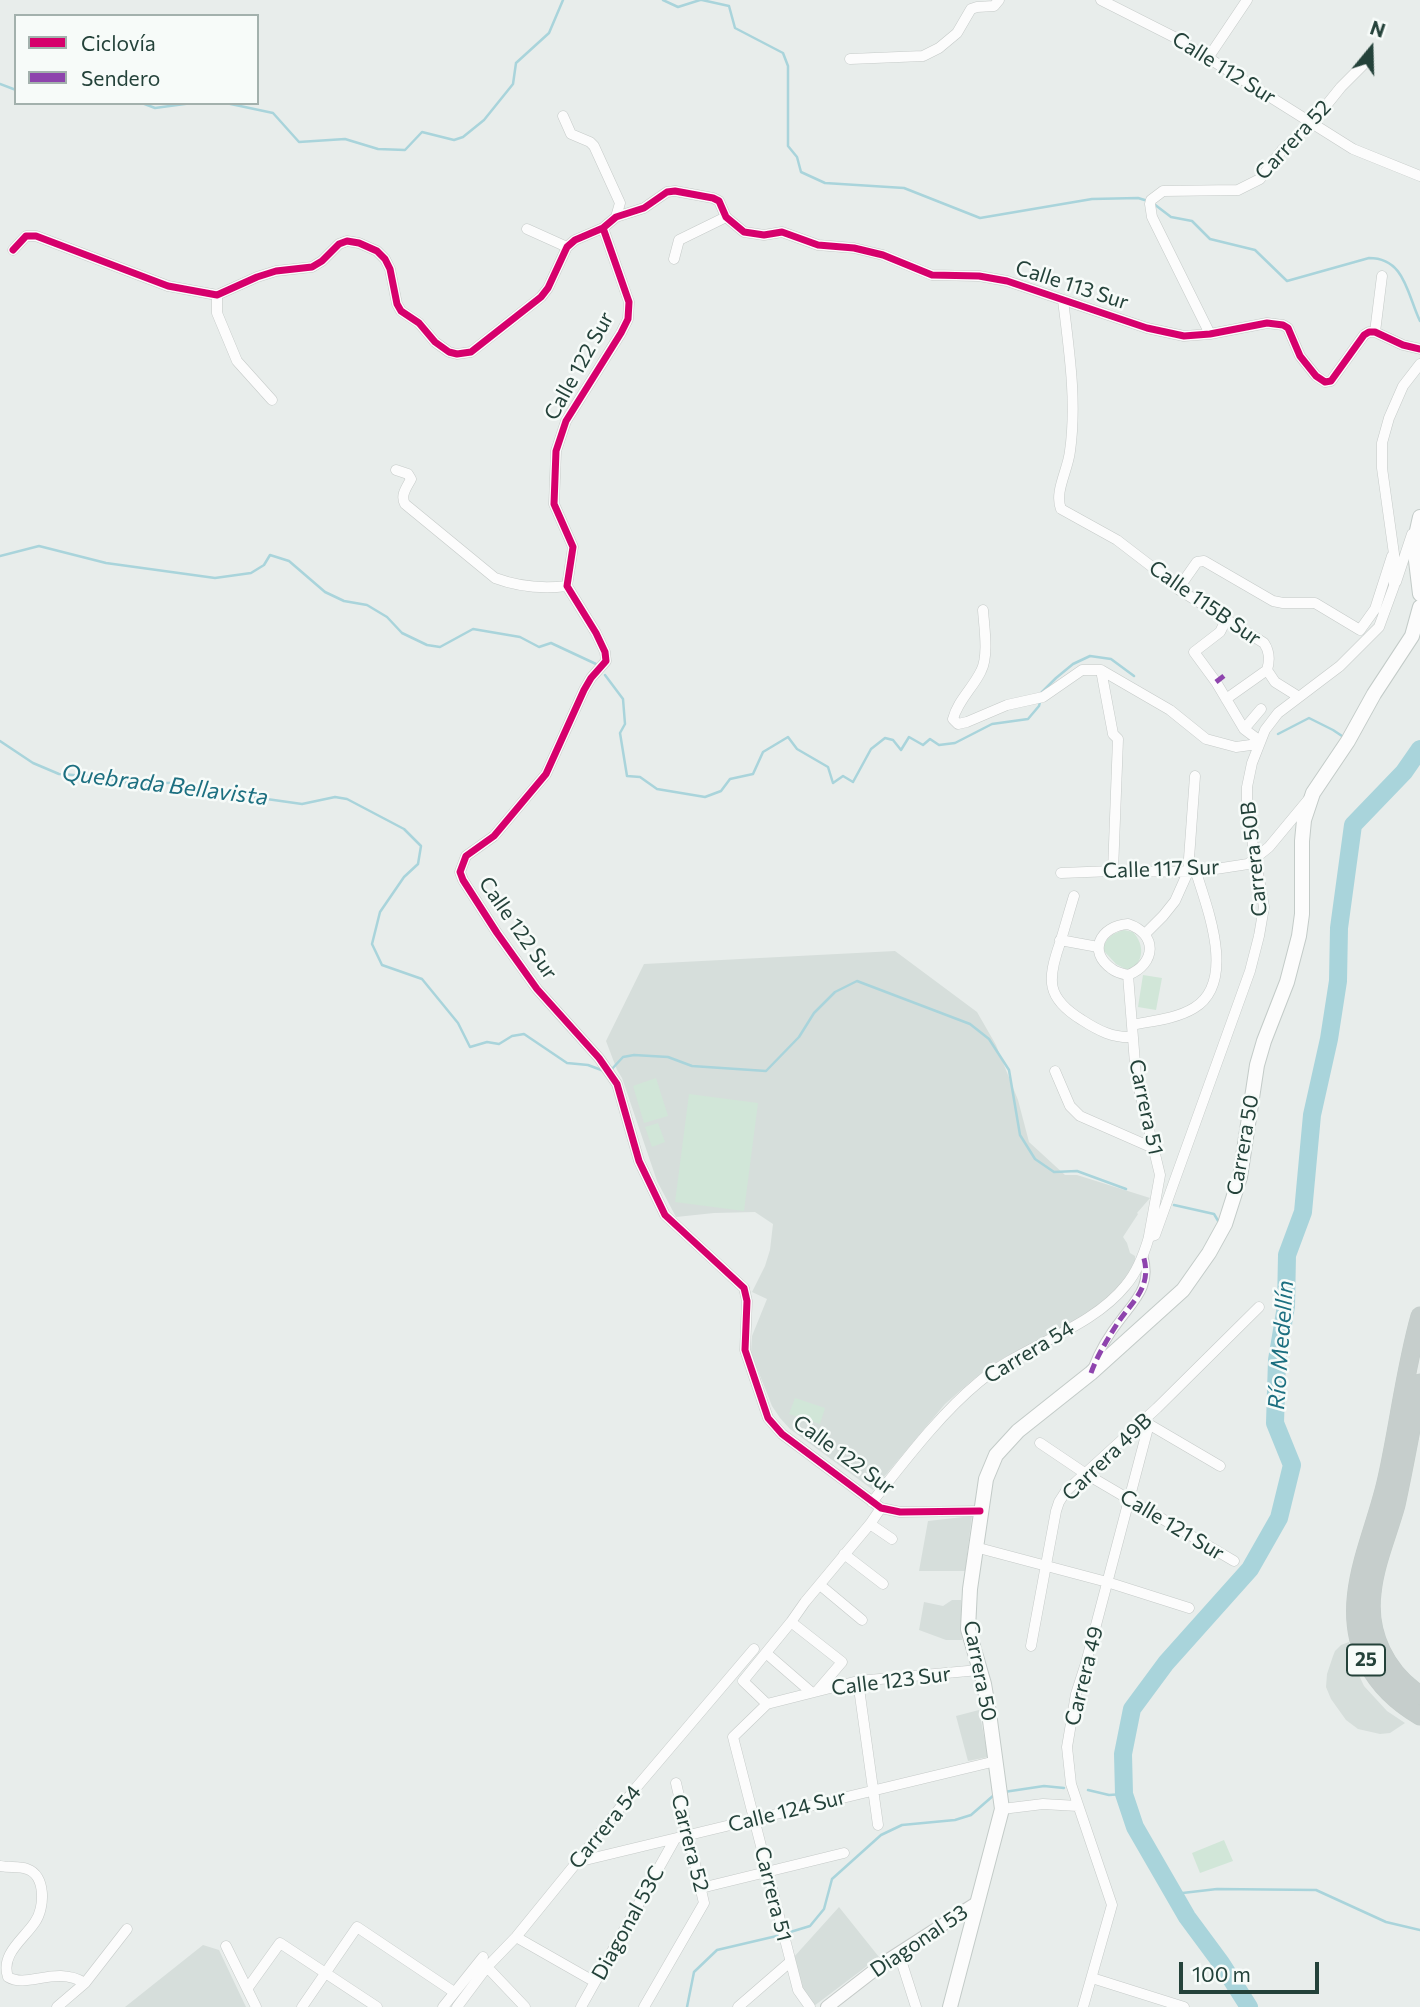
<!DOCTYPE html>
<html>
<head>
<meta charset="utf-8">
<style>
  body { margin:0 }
  #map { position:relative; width:1420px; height:2007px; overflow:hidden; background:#e8edeb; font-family:Commissioner,sans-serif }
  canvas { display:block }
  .legend { position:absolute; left:14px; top:14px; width:245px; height:91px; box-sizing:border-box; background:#f7fbf9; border:2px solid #a3b1ad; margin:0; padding:9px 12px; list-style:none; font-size:21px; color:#24423a }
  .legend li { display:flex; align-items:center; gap:14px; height:35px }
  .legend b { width:35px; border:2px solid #a3b1ad }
  .north { position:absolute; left:1336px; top:14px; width:70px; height:70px; -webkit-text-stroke:5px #f7fbf9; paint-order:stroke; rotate:19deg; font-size:19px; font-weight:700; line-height:28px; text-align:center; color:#24423a }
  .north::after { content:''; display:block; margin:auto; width:24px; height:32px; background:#24423a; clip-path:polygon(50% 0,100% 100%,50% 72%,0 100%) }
  .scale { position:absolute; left:1179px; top:1962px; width:140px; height:32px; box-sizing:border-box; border:4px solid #24423a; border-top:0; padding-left:9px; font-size:21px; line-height:24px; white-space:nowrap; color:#24423a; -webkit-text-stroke:5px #f7fbf9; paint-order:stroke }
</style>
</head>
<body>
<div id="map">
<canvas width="1420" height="2007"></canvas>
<ul class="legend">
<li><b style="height:9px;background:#d6006c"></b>Ciclovía</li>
<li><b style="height:9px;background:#8e44ad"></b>Sendero</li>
</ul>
<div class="north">N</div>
<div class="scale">100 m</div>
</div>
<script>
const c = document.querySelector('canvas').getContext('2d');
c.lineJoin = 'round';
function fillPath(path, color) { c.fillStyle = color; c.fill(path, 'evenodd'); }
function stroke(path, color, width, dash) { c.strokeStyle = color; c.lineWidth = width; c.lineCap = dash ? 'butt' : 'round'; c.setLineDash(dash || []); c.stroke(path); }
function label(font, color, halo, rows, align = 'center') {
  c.font = font + ' Commissioner,sans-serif'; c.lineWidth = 5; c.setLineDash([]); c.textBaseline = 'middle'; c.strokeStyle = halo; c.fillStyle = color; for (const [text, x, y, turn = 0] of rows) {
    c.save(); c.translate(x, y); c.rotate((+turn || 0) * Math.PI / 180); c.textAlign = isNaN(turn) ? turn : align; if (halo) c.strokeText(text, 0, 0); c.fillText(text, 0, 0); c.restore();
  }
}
fillPath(new Path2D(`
  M895 951 977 1012 996 1045 1018 1100 1029 1142 1065 1175H1077L1150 1198 1137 1213 1138 1214 1123 1237 1127 1243 1130 1253 1135 1256V1263L1123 1283 1089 1314 1004 1358 975 1378 945 1404 873 1490 790 1429 780 1418 772 1406 751 1353 752 1336 767 1299 752 1292 765 1266 770 1250 773 1224 755 1212 714 1213 676 1217 657 1181 622 1078 617 1070 606 1041 644 964Z
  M972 1516 965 1571H919L928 1521Z
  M952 1600H961L962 1640H946L919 1630 924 1602 943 1606Z
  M1349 1642 1356 1669 1364 1686 1387 1711 1405 1723 1390 1733 1380 1734 1358 1729 1346 1720 1331 1699 1326 1687 1327 1674 1333 1656 1335 1651 1341 1645Z
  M979 1710 988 1757 968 1761 956 1716Z
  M839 1907 879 1957 814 2006 801 1988 793 1958Z
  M203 1945 219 1950 246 2007H125Z`), '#d6dedb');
fillPath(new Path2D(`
  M1124 930 1133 932C1145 945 1144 962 1129 971L1116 964 1103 950C1105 938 1113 933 1124 930Z
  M1143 975 1162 978 1156 1010 1138 1007Z
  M656 1078 668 1116 644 1123 633 1086Z
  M689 1094 758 1103 744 1211 675 1202Z
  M658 1123 665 1142 652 1147 645 1127Z
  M795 1398 825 1408 820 1424 789 1414Z
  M1224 1840 1233 1861 1200 1873 1192 1853Z`), '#d1e6d8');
stroke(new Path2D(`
  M663 0 678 7 700 0
  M702 0 729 6 735 28 783 53 788 66V146L797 157 801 172 825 183 904 188 980 218 1092 199 1138 198 1148 201
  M0 84 16 90
  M142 103 155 108 192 103
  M226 103 273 113 299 142 345 139 378 149 405 150 422 132 454 140 463 137 484 120 513 84 516 63 549 33 563 0
  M1154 204 1171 217 1192 221 1210 239 1255 250 1287 281 1369 258C1405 258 1407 294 1420 321
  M0 556 39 546 106 563 215 578 251 573 264 565 270 555 289 561 325 592 344 601 367 605 387 617 402 633 427 645 440 647 473 629 520 637 539 647 551 643 596 664
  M605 675 623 699 625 724 620 733 627 776 640 777 657 789 705 797 721 791 730 779 753 774 763 752 788 737 797 749 828 767 833 783 843 776 853 782 871 749 885 738 893 740 901 750 909 737 923 745 930 739 939 745 955 743 992 724 1028 719 1039 706 1040 702
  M1041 693 1056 678 1073 664 1090 656 1111 659 1134 676
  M1278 734 1309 718 1333 730 1342 736
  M0 741 33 763 59 774 102 777 137 785 182 782 210 791 302 804 335 797 347 799 404 829 421 846 418 864 404 877 380 912 372 944 382 965 422 979 458 1023 470 1047 487 1042 499 1044 512 1036 524 1034 567 1063 588 1065 604 1071
  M611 1070 623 1057 634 1055 668 1057 692 1066 766 1071 799 1037 814 1013 835 992 857 981 970 1024 989 1039 1009 1070 1020 1135 1035 1159 1054 1172 1077 1171 1126 1189
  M1174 1205 1214 1214 1220 1224
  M1088 1790 1109 1795 1124 1794
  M1004 1792 1044 1786 1064 1788
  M1174 1894 1217 1889 1316 1890 1386 1922 1420 1930
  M787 1933 810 1926 824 1909 832 1879 881 1835 902 1825 955 1820 971 1815 994 1795
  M687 2007 694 1972 717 1950 781 1935`), '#a9d4db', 2.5);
stroke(new Path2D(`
  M1249 2007 1221 1963 1187 1917 1135 1827 1124 1794 1123 1754 1132 1709 1166 1663 1250 1569 1279 1518 1292 1465 1275 1423 1277 1360 1286 1306 1287 1255 1303 1212 1312 1115 1329 1039 1338 981 1339 928 1353 825 1404 772 1420 749`), '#a9d4db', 18);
const pedestrian = new Path2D(`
  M1093 1367C1099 1351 1110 1333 1121 1319 1137 1298 1152 1284 1143 1255`);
const minor = new Path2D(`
  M1101 0 1178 39 1353 149 1420 176
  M1208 58 1247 0
  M850 59 923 56 939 48 957 33 971 9 977 7 994 6 999 0
  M563 116 571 134 590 142 594 146 620 203 616 217
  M603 228 629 302 628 319 621 333 566 421 556 451 554 504 573 547 567 586 596 633 605 652 606 661 591 678 584 690 546 774 494 836 466 856 460 872 463 880 497 933 537 989 599 1058 617 1084 639 1161 665 1215 744 1288 747 1301 745 1350 768 1418 782 1434 881 1508 900 1512 980 1511
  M527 229 567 247
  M13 250 26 236H36L168 286 217 295 257 277 276 271 312 267 322 261 339 244 347 241 359 243 377 251 385 259 390 269 397 304 401 311 419 323 435 342 449 352 457 354 471 352 541 297 548 288 567 247 575 240 603 228 616 217 644 208 667 192 675 191 713 198 719 201 726 217 744 232 764 235 782 232 818 245 854 248 883 255 932 275 979 276 1007 281 1147 328 1184 336 1210 334 1267 323 1283 325 1288 328 1300 356 1316 376 1325 382 1331 381 1364 335 1369 332H1375L1403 345 1420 349
  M674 259 679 240 726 217
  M217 295V313L237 361 272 400
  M1063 300C1069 350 1077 401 1070 451 1068 470 1054 492 1061 509L1117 540 1160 573 1178 589 1264 643C1270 652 1270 660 1267 670L1275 682 1299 697
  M1375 332 1382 276
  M1210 334 1152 217 1150 204 1151 200 1163 191 1238 190 1260 179 1282 150 1312 123 1341 87 1363 65
  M396 470 408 474 411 479C407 487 400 495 405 504L495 578C519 587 542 589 567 586
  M1396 582 1412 534
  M1178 589 1197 562 1204 561 1273 601 1283 603H1315L1360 630 1375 609 1392 556
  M983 610C984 626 989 656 981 671 973 688 958 700 953 719L958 724 967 722 1007 705 1043 697 1082 670H1101L1170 710 1206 739 1236 747 1258 744
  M1226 620 1220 632 1194 652 1216 682 1244 729 1260 741
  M1101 670 1113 734 1118 739 1113 871
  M1226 699 1267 670
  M1244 729 1261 709
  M1061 873 1113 871 1196 872 1248 864 1269 847 1308 800
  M1074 896C1069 912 1065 927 1060 943 1047 980 1046 998 1082 1020 1099 1031 1113 1038 1132 1037
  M1128 924C1158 934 1156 964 1128 975 1123 974 1116 972 1112 969 1087 952 1100 926 1128 924Z
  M1145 934 1163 916 1175 901 1188 872 1195 776
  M1060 940 1098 947
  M1128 975 1136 1076 1160 1175 1149 1236
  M1132 1025C1151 1021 1176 1019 1194 1008 1237 982 1207 908 1196 872
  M1055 1071 1070 1106 1080 1116 1153 1148
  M1145 1422 1220 1466
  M1040 1443 1086 1474 1234 1561
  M872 1502C904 1462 939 1415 979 1382 1023 1345 1090 1330 1126 1285 1138 1271 1144 1254 1149 1237L1155 1235 1250 971 1259 936 1264 907 1250 828 1247 801V787L1252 763 1265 730 1278 713 1340 666 1379 627 1394 586V554L1382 468V443L1389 418 1403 386 1420 364
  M870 1524 892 1539
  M975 1547 1107 1582 1189 1608
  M844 1554 883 1584
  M820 1585 862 1620
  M791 1622 842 1662 818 1690
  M1031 1646 1056 1511 1059 1502 1066 1491 1157 1408 1259 1307
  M766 1653 811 1692
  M858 1681 878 1825
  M767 1704 743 1681 791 1622 805 1602 870 1524 881 1508
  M1002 1809 1043 1804 1078 1806
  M577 1862 996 1761
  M0 1866C9 1868 19 1866 27 1869 46 1875 45 1908 35 1922 24 1939 0 1954 8 1977 28 1989 55 1965 85 1983
  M701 1888 844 1853
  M516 1937 595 1982
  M226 1946 256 2007
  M899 1954 916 2007
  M487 1967 525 2007
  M1092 1978 1184 2007
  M247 1989 280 1943 377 2007
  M57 2007 85 1983 127 1929
  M302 2007 357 1927 454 1992
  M443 2007 483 1957
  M457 2007 487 1967 516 1937 577 1862 635 1789 754 1649
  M581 2007 675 1839
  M644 2007 704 1903 676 1783
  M738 2007 790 1962
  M810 2007 798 1990 733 1737 767 1704 858 1681 979 1670
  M1083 2007 1112 1905 1071 1784 1067 1747 1076 1694 1086 1663 1149 1424`);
const tertiary = new Path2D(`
  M827 2007 885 1962 978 1902`);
const secondary = new Path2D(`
  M1420 517 1414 544 1420 594
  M950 2007 1002 1809 989 1713 984 1684 968 1629 970 1589 986 1479 996 1455 1018 1431 1091 1373 1183 1290 1209 1253 1225 1224 1240 1177 1257 1065 1264 1041 1287 982 1299 936 1302 914V841L1304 820 1313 793 1348 741 1374 694 1412 636 1420 607`);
const trunk = new Path2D(`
  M1420 1316C1405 1369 1399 1424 1387 1478 1374 1539 1336 1603 1368 1664 1380 1687 1398 1703 1420 1716
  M1420 1383C1412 1423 1405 1464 1396 1505 1388 1534 1375 1563 1372 1593 1367 1634 1386 1672 1420 1695`);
stroke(pedestrian, '#c5cac8', 10);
stroke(minor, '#c5cac8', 11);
stroke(tertiary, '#c5cac8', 14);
stroke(secondary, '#c3cbc8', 16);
stroke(trunk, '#c3ccc9', 19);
stroke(pedestrian, '#fcfcfc', 8);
stroke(minor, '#fcfcfc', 10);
stroke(tertiary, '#fcfcfc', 12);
stroke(secondary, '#fcfcfc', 14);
stroke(trunk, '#c6cecc', 18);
stroke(new Path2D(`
  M1216 682 1225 675
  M1091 1373C1097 1356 1107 1340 1117 1324 1133 1300 1153 1287 1143 1255`), '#8e44ad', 5, [10, 5]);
stroke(new Path2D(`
  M603 228 629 302 628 319 621 333 566 421 556 451 554 504 573 547 567 586 596 633 605 652 606 661 591 678 584 690 546 774 494 836 466 856 460 872 463 880 497 933 537 989 599 1058 617 1084 639 1161 665 1215 744 1288 747 1301 745 1350 768 1418 782 1434 881 1508 900 1512 980 1511
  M13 250 26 236H36L168 286 217 295 257 277 276 271 312 267 322 261 339 244 347 241 359 243 377 251 385 259 390 269 397 304 401 311 419 323 435 342 449 352 457 354 471 352 541 297 548 288 567 247 575 240 603 228 616 217 644 208 667 192 675 191 713 198 719 201 726 217 744 232 764 235 782 232 818 245 854 248 883 255 932 275 979 276 1007 281 1147 328 1184 336 1210 334 1267 323 1283 325 1288 328 1300 356 1316 376 1325 382 1331 381 1364 335 1369 332H1375L1403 345 1420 349`), '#d6006c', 7);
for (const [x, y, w] of [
  [1366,1660,38]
]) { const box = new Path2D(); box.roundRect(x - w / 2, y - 15.5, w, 31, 5); c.fillStyle = '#f7fbf9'; c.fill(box); stroke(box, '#24423a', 2); }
label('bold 19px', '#24423a', null, [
  ["25",1366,1660]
]);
label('21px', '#24423a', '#f7fbf9', [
  ["Calle 112 Sur",1224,68,32],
  ["Carrera 52",1293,140,-47],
  ["Calle 113 Sur",1072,285,18],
  ["Calle 122 Sur",579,366,-61],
  ["Calle 115B Sur",1205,603,35],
  ["Carrera 50B",1254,859,-96],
  ["Calle 117 Sur",1161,869,-2],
  ["Calle 122 Sur",518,928,55],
  ["Carrera 51",1146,1107,78],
  ["Carrera 50",1243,1145,-80],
  ["Carrera 54",1029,1352,-31],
  ["Calle 122 Sur",844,1455,36],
  ["Carrera 49B",1107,1457,-44],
  ["Calle 121 Sur",1172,1525,31],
  ["Carrera 50",980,1671,79],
  ["Carrera 49",1084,1676,-76],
  ["Calle 123 Sur",891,1681,-7],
  ["Calle 124 Sur",787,1811,-14],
  ["Carrera 54",605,1827,-51],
  ["Carrera 52",690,1843,76],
  ["Carrera 51",773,1894,76],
  ["Diagonal 53C",628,1923,-61],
  ["Diagonal 53",919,1941,-34]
]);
label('italic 23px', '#1c6f80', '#f7fbf9', [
  ["Quebrada Bellavista",165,785,7],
  ["Río Medellín",1281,1345,-86]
]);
</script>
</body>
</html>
